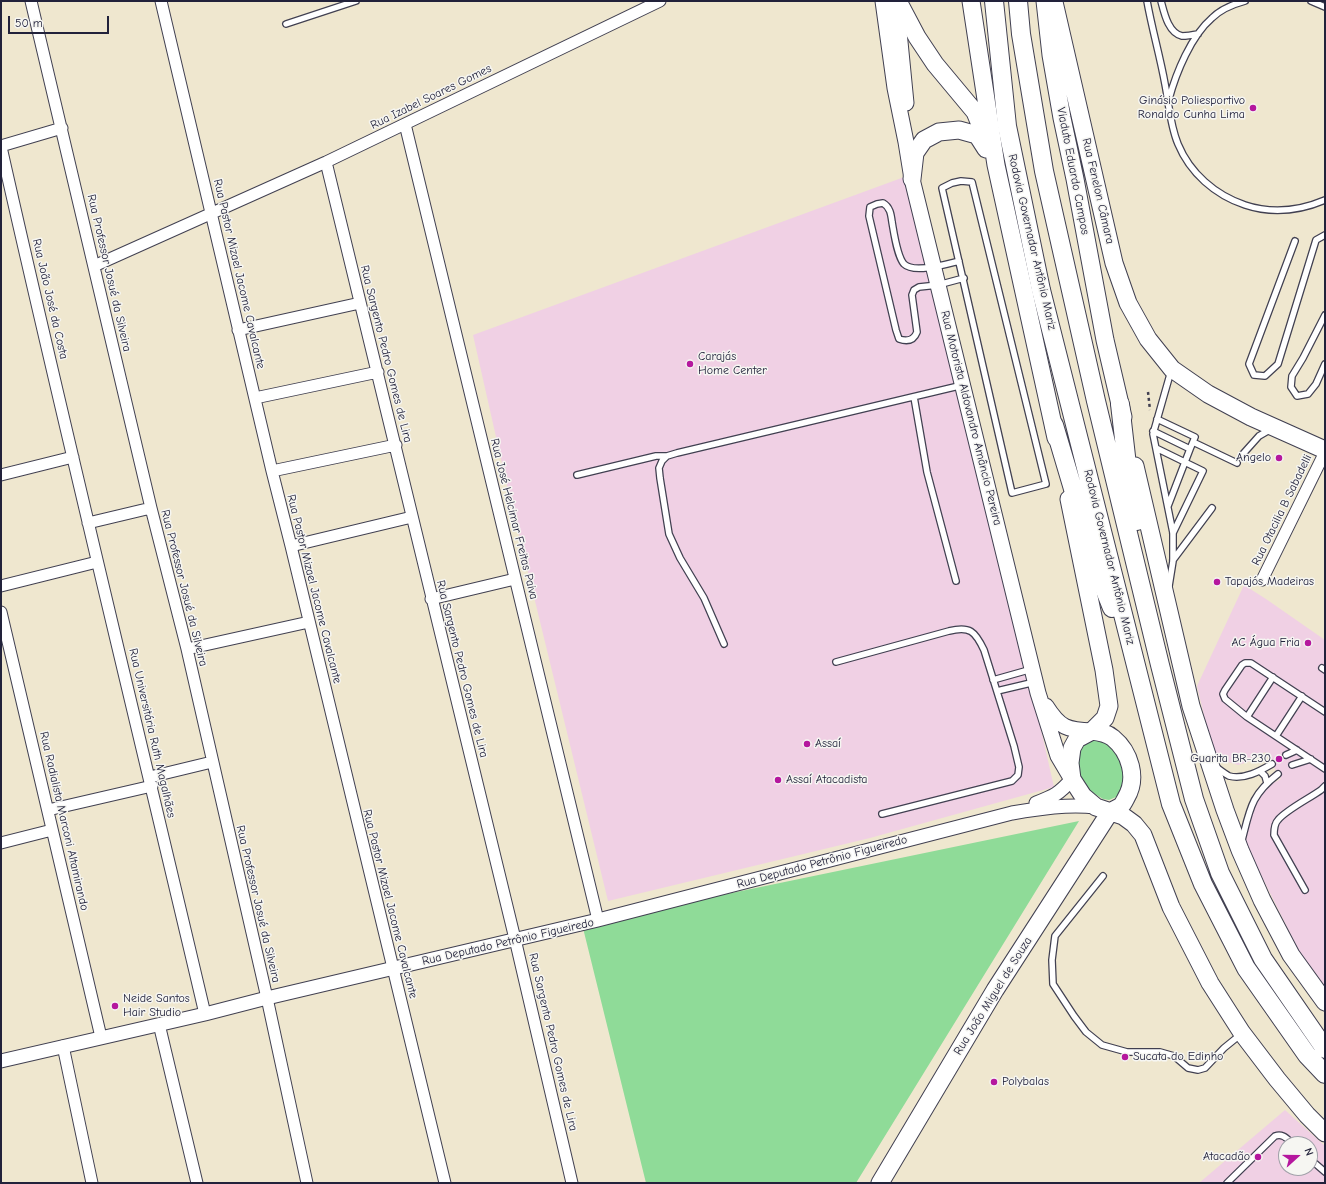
<!DOCTYPE html>
<html>
<head>
<meta charset="utf-8">
<style>
  body { margin:0 }
  #map { position:relative; width:1326px; height:1184px; overflow:hidden; background:#efe7cf; font-family:"Comic Neue",sans-serif }
  canvas { display:block }
  .frame { position:absolute; inset:0; border:2px solid #22223b; pointer-events:none }
  .north { position:absolute; left:1278px; top:1136px; width:40px; height:40px; box-sizing:border-box; background:#f6f6f2; border:1px solid #a1a1a9; border-radius:50%; rotate:69deg; font-size:11px; font-weight:700; line-height:16px; text-align:center; color:#22223b }
  .north::after { content:''; display:block; margin:auto; width:14px; height:18px; background:#b5179e; clip-path:polygon(50% 0,100% 100%,50% 72%,0 100%) }
  .scale { position:absolute; left:8px; top:16px; width:101px; height:18px; box-sizing:border-box; border:2px solid #22223b; border-top:0; padding-left:5px; font-size:12px; line-height:14px; white-space:nowrap; color:#22223b; -webkit-text-stroke:3px #f6f6f2; paint-order:stroke }
</style>
</head>
<body>
<div id="map">
<canvas width="1326" height="1184"></canvas>
<div class="frame"></div>
<div class="north">N</div>
<div class="scale">50 m</div>
</div>
<script>
const c = document.querySelector('canvas').getContext('2d');
c.lineJoin = 'round';
function fillPath(path, color) { c.fillStyle = color; c.fill(path, 'evenodd'); }
function stroke(path, color, width, dash) { c.strokeStyle = color; c.lineWidth = width; c.lineCap = dash ? 'butt' : 'round'; c.setLineDash(dash || []); c.stroke(path); }
function label(font, color, halo, rows, align = 'center') {
  c.font = font + ' "Comic Neue",sans-serif'; c.lineWidth = 3; c.setLineDash([]); c.textBaseline = 'middle'; c.strokeStyle = halo; c.fillStyle = color; for (const [text, x, y, turn = 0] of rows) {
    c.save(); c.translate(x, y); c.rotate((+turn || 0) * Math.PI / 180); c.textAlign = isNaN(turn) ? turn : align; if (halo) c.strokeText(text, 0, 0); c.fillText(text, 0, 0); c.restore();
  }
}
fillPath(new Path2D(`
  M907 176 1010 593 1054 787 870 838 608 901 508 490 473 335Z
  M1244 585 1266 599 1325 640V986L1299 951 1245 843 1252 810 1266 787 1281 779 1265 752 1248 762 1238 765 1225 761 1213 753 1197 686Z
  M1285 1110 1325 1146V1183H1199ZM1286 1144H1310V1168H1286Z`), '#f0d0e4');
fillPath(new Path2D(`
  M1091 739H1101L1117 752 1127 776 1121 793 1116 797 1109 800 1103 799 1090 791 1079 774 1078 755 1081 747Z
  M1079 821 856 1183H646L582 924Z`), '#8fdb98');
const service = new Path2D(`
  M1147 1C1152 29 1160 56 1165 84 1169 104 1170 125 1178 144 1190 173 1215 195 1245 205 1272 214 1299 211 1325 200
  M1161 1C1164 12 1168 33 1182 36 1187 36 1193 35 1198 34
  M1311 1 1325 7
  M286 24 356 1
  M1169 99C1176 73 1191 36 1212 18 1220 10 1234 4 1245 1
  M961 181 972 182 1046 484 1012 493 942 188 952 183Z
  M1295 241 1249 364 1254 375 1265 376 1278 364 1316 240 1325 235
  M959 261C947 264 914 274 904 264 897 256 894 233 892 222 891 214 890 207 883 203L877 204 870 207 869 216 896 330 899 339C908 342 914 340 917 332L912 295 914 290 919 287 938 285 964 278
  M1325 315 1303 358 1292 376 1291 387 1297 396 1308 394 1316 384 1325 364
  M914 397 927 472 956 581
  M1157 419 1195 437 1190 449
  M1153 431 1190 449 1168 506
  M1193 442 1237 463
  M1156 448 1203 471 1173 533
  M1242 455 1259 436 1271 429
  M577 475 656 456H667
  M1173 560 1212 508
  M1169 586 1173 561V533L1153 434 1171 371
  M724 644 704 598 680 558 669 534 660 478 659 468 662 461 667 456 677 453 963 385
  M836 662 949 631C970 626 975 631 984 650L1014 746 1019 767 1018 775 1012 781 882 814
  M1322 668 1325 670
  M993 680 1032 669
  M997 691 1035 682
  M1325 712 1251 663H1245L1242 665 1225 690 1223 694 1225 699 1247 717 1325 769
  M1247 717 1273 677
  M1276 736 1302 696
  M1286 755 1297 750
  M1292 765 1311 759
  M1216 767C1220 770 1225 774 1229 776 1244 780 1260 771 1272 764
  M1260 771 1265 776 1267 783
  M1242 840C1250 809 1251 795 1278 774
  M1103 876 1055 936 1052 960 1053 984 1074 1016 1086 1032 1102 1045 1127 1052H1160L1174 1056 1188 1068 1198 1070 1205 1068 1224 1048 1240 1035
  M1305 890 1274 835C1274 830 1274 824 1278 820 1286 810 1310 798 1321 790L1325 786
  M1310 1159 1325 1172
  M1227 1183 1275 1136C1283 1133 1287 1139 1293 1144`);
const minor = new Path2D(`
  M31 1 151 508 187 649 267 998 307 1183
  M161 1 272 471 291 546 445 1183
  M405 124 598 920
  M1 146 62 128
  M1 147C66 436 137 725 205 1014
  M326 162 515 939 572 1183
  M94 266 326 162 660 1
  M238 330 360 303
  M255 398 378 372
  M272 471 396 445
  M1 475 73 457
  M88 523 151 508
  M291 546 412 517
  M1262 580 1325 452
  M1 586 97 562
  M431 599 515 579
  M1 612 101 1037
  M187 649 309 622
  M150 777 212 762
  M48 810 152 786
  M1 843 52 830
  M159 1024 197 1183
  M63 1046 92 1183`);
const tertiary = new Path2D(`
  M1036 803C1054 796 1059 794 1072 779
  M1 1061 205 1014 267 998 598 920 1012 813C1041 808 1067 804 1096 807`);
const secondary = new Path2D(`
  M883 1 895 88 906 142 912 179 1038 693 1058 756 1071 778
  M896 1 906 103
  M1046 706C1060 728 1067 730 1092 731`);
const primary = new Path2D(`
  M898 1 917 37 935 64 975 112 986 139
  M971 1 996 165 1056 438
  M1045 1 1051 55 1062 118 1075 179 1105 340 1123 417
  M1054 2 1114 263 1128 303 1148 339 1172 369 1208 394 1251 417 1325 450
  M912 179 915 153 924 140 939 132 959 130 977 135 986 149
  M1135 466 1191 706 1225 810 1240 850 1262 900 1291 955 1325 1002
  M1069 499 1104 670 1109 706 1105 718 1092 731 1077 739 1072 748 1070 763 1072 779 1083 796 1096 807 1123 816 1134 824 1143 835 1171 907 1210 983 1242 1033 1277 1079 1307 1115 1325 1133
  M880 1183 995 990 1110 812C1113 810 1118 808 1121 806 1123 804 1125 800 1126 798 1138 778 1130 752 1113 738 1107 733 1100 732 1092 731`);
const trunk = new Path2D(`
  M994 1 1007 126 1041 290 1171 804 1203 884 1246 968 1307 1055 1325 1074
  M1018 1 1021 34 1044 171 1096 401 1160 665 1194 799 1220 873 1263 959 1325 1049
  M1120 404 1127 465 1137 521
  M1054 425 1098 573 1112 608`);
stroke(service, '#414051', 8);
stroke(minor, '#414051', 13);
stroke(tertiary, '#414051', 15);
stroke(secondary, '#414051', 17);
stroke(primary, '#414051', 19);
stroke(trunk, '#414051', 20);
stroke(new Path2D(`
  M1148 392 1150 410`), '#414051', 2.5, [3, 3]);
stroke(service, '#fff', 5.5);
stroke(minor, '#fff', 11);
stroke(tertiary, '#fff', 13);
stroke(secondary, '#fff', 15);
stroke(primary, '#fff', 17);
stroke(trunk, '#fff', 18);
for (const [x, y, r, color] of [
  [1253,108,4,"#b5179e"],
  [690,364,4,"#b5179e"],
  [1279,458,4,"#b5179e"],
  [1217,582,4,"#b5179e"],
  [1308,643,4,"#b5179e"],
  [807,744,4,"#b5179e"],
  [1279,759,4,"#b5179e"],
  [778,780,4,"#b5179e"],
  [115,1006,4,"#b5179e"],
  [1125,1057,4,"#b5179e"],
  [994,1082,4,"#b5179e"],
  [1258,1157,4,"#b5179e"]
]) { const dot = new Path2D(); dot.arc(x, y, r, 0, 2 * Math.PI); c.fillStyle = color; c.fill(dot); stroke(dot, '#f6f6f2', 1.5); }
label('12px', '#22223b', '#f6f6f2', [
  ["Rua Izabel Soares Gomes",431,97,-26],
  ["Viaduto Eduardo Campos",1073,171,79],
  ["Rua Fenelon Câmara",1098,191,77],
  ["Rodovia Governador Antônio Mariz",1032,242,77],
  ["Rua Professor Josué da Silveira",109,273,77],
  ["Rua Pastor Mizael Jacome Cavalcante",239,274,77],
  ["Rua João José da Costa",50,299,77],
  ["Rua Sargento Pedro Gomes de Lira",386,354,76],
  ["Rua Motorista Aldovandro Amâncio Pereira",971,418,76],
  ["Rua Otacilia B Sabadelli",1282,510,-64],
  ["Rua José Helcimar Freitas Paiva",514,519,76],
  ["Rodovia Governador Antônio Mariz",1109,557,76],
  ["Rua Professor Josué da Silveira",184,588,76],
  ["Rua Pastor Mizael Jacome Cavalcante",314,589,76],
  ["Rua Sargento Pedro Gomes de Lira",462,669,76],
  ["Rua Universitária Ruth Magalhães",152,733,77],
  ["Rua Radialista Marconi Altamirando",64,821,77],
  ["Rua Deputado Petrônio Figueiredo",822,862,-15],
  ["Rua Professor Josué da Silveira",258,904,77],
  ["Rua Pastor Mizael Jacome Cavalcante",390,904,76],
  ["Rua Deputado Petrônio Figueiredo",508,942,-13],
  ["Rua João Miguel de Souza",993,996,-58],
  ["Rua Sargento Pedro Gomes de Lira",553,1042,77]
]);
label('12px', '#22223b', '#f6f6f2', [
  ["Ginásio Poliesportivo",1245,101,"right"],
  ["Ronaldo Cunha Lima",1245,115,"right"],
  ["Carajás",698,357],
  ["Home Center",698,371],
  ["Angelo",1271,458,"right"],
  ["Tapajós Madeiras",1225,582],
  ["AC Água Fria",1300,643,"right"],
  ["Assaí",815,744],
  ["Guarita BR-230",1271,759,"right"],
  ["Assaí Atacadista",786,780],
  ["Neide Santos",123,999],
  ["Hair Studio",123,1013],
  ["Sucata do Edinho",1133,1057],
  ["Polybalas",1002,1082],
  ["Atacadão",1250,1157,"right"]
], 'left');
</script>
</body>
</html>
